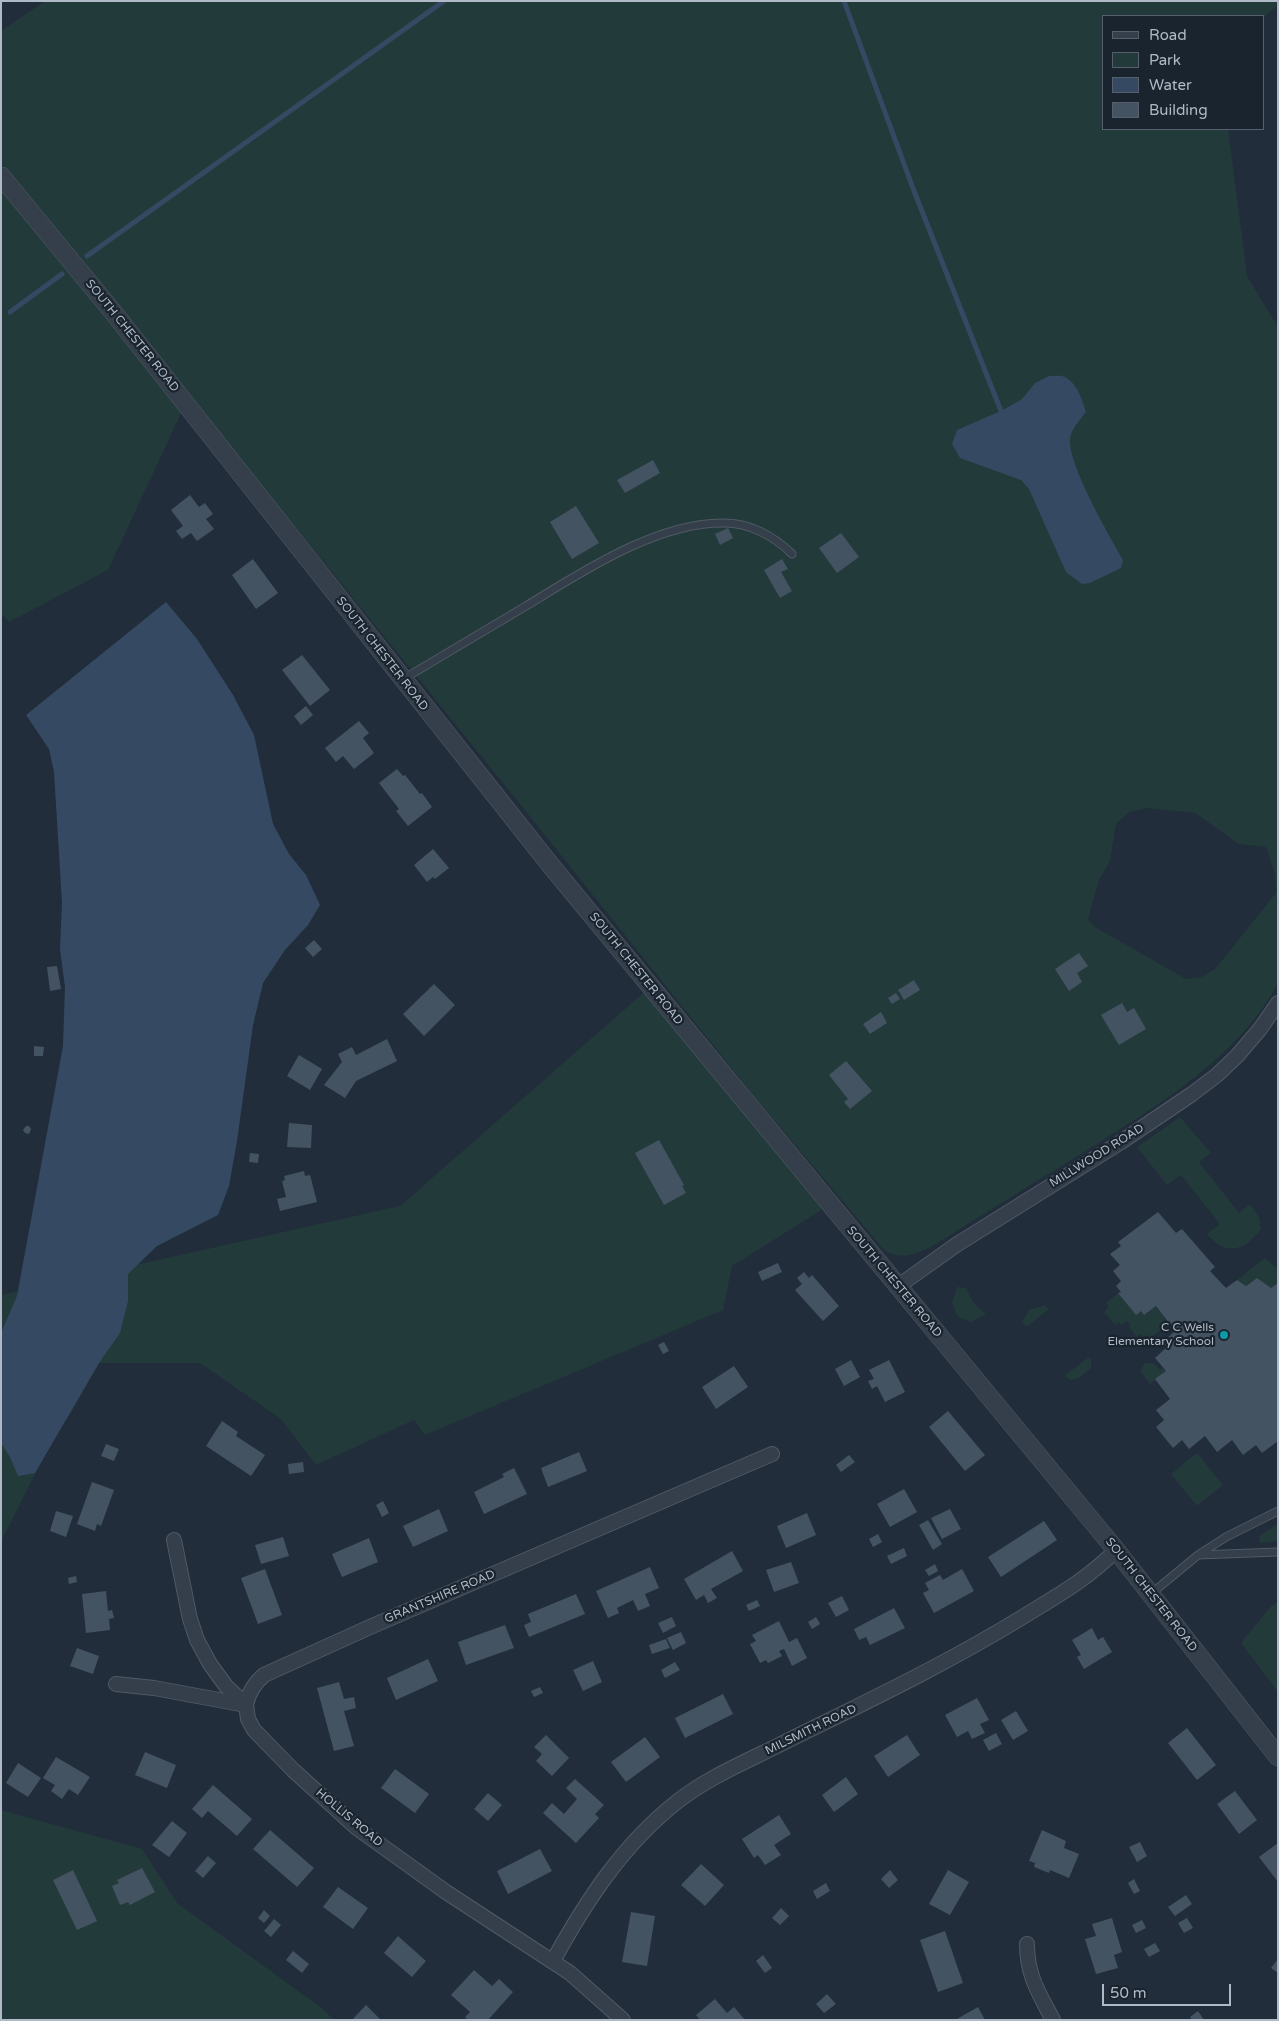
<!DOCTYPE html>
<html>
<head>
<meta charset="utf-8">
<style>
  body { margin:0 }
  #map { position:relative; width:1279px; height:2021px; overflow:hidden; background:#212d3a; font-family:"Varela Round",sans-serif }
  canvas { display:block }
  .frame { position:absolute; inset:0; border:2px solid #b0bac7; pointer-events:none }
  .legend { position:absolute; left:1102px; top:15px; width:162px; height:115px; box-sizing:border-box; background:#1a242f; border:1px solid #56606c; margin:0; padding:6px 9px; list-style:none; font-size:15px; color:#b0bac7 }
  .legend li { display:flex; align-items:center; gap:10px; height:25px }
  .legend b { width:25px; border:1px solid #56606c }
  .scale { position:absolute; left:1102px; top:1984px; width:129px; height:22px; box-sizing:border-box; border:2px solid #b0bac7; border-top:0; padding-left:6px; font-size:15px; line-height:18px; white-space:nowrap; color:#b0bac7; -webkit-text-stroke:4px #1a242f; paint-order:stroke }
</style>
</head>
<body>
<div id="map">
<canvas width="1279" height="2021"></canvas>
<div class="frame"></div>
<ul class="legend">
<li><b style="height:6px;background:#353f4b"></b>Road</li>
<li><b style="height:14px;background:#233a3b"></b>Park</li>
<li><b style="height:14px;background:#354a62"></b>Water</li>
<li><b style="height:14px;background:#445362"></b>Building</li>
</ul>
<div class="scale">50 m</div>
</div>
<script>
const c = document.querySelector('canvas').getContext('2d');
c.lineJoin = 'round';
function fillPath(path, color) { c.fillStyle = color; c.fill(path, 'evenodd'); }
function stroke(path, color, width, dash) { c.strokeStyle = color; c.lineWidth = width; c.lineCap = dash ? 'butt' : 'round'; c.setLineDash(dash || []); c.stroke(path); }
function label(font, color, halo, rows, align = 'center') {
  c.font = font + ' "Varela Round",sans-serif'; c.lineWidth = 4.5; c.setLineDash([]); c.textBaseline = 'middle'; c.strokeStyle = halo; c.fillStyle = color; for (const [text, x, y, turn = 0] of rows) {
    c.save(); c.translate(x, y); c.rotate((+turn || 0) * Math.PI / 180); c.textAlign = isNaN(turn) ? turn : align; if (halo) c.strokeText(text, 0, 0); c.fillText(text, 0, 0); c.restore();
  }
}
fillPath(new Path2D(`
  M45 1H1278V5L1263 18V16H1103V129H1228L1247 276 1278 327V983C1238 1060 1147 1112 1076 1157 1027 1187 979 1217 931 1247 912 1255 905 1260 885 1251L758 1101 528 814 90 273 184 407 108 570 9 622 1 613V185L24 191 1 163V31ZM1147 808 1195 813 1239 844 1266 847 1275 874 1276 893 1216 968 1202 977 1186 979 1095 927 1088 919 1099 880 1110 861 1116 824 1129 812Z
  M649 988 826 1207 732 1266 723 1310 425 1435 414 1420 316 1465 281 1419 200 1363H99L72 1411 49 1446 1 1542V1295L400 1206Z
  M1180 1117 1211 1153 1199 1162 1239 1213 1250 1204 1259 1217 1261 1229C1245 1251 1226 1257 1207 1234L1220 1224 1181 1175 1167 1185 1137 1147Z
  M1265 1258 1278 1269V1283L1271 1288 1257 1278 1246 1286 1237 1280Z
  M957 1287 966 1288 973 1302 986 1314 971 1322 957 1316 952 1303Z
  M1118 1293 1135 1314 1141 1311 1145 1315 1156 1306 1168 1324 1150 1338 1147 1335 1143 1337 1141 1334 1137 1337 1129 1327 1131 1326 1127 1321 1122 1325 1119 1322 1115 1325 1104 1312 1109 1307 1106 1303Z
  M1045 1305 1049 1309 1027 1327 1022 1322 1029 1310Z
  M1088 1358 1091 1359V1368L1079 1378 1070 1380 1065 1375Z
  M1145 1363H1154L1160 1370 1163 1368 1166 1371 1150 1384 1140 1371Z
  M1197 1453 1223 1485 1197 1506 1171 1474Z
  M1278 1524V1541L1260 1543 1259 1536Z
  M1278 1602V1692L1241 1643 1271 1606Z
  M1 1810 142 1849 177 1903 323 2009 334 2020H1Z`), '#233a3b');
fillPath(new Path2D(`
  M1049 376C1053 376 1061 375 1065 377 1078 384 1082 400 1086 412 1080 420 1071 429 1070 439 1068 465 1109 535 1123 560L1121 568 1090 583 1082 584 1066 572 1029 489 1021 480 960 458 952 444 957 430 1001 411 1022 399 1035 383Z
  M166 602 197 639 233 695 254 735 273 824 289 854 306 875 320 905 308 925 285 950 263 983 253 1025 237 1141 229 1186 218 1215 157 1246 128 1274V1301L120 1333 99 1363 35 1473 18 1476 10 1457 1 1443V1333L17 1296 63 1046 65 987 60 949 62 903 54 772 49 749 26 715Z`), '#354a62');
stroke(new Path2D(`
  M844 1 914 191 1001 411
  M87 256 444 1
  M10 312 62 274`), '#354a62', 5);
fillPath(new Path2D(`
  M653 460 660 473 625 493 617 480Z
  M190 495 199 507 205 503 213 514 206 519 214 529 197 541 191 533 182 539 176 531 183 526 171 510Z
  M576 506 599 543 572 559 550 522Z
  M728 528 733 538 720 545 715 534Z
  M841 533 859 557 837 573 819 548Z
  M253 559 278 593 256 609 232 575Z
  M782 559 788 569 781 572 792 591 780 598 764 570Z
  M302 655 330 690 310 706 282 670Z
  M306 706 313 715 301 725 294 716Z
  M359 721 369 733 363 738 374 753 354 769 343 756 336 762 325 748Z
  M397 769 403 776 405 775 420 794 422 793 432 807 408 826 396 811 399 809 379 783Z
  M433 849 449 868 435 879 433 877 427 882 414 865Z
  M314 940 322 949 313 957 305 948Z
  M1079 953 1088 966 1077 973 1082 982 1069 991 1055 969Z
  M57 966 61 989 50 991 47 967Z
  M914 980 920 990 904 1000 898 990Z
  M434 984 455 1005 424 1036 403 1014Z
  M896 993 900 999 892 1004 888 998Z
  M1122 1003 1127 1012 1134 1008 1146 1029 1119 1045 1101 1015Z
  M881 1012 887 1023 870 1034 863 1024Z
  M387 1039 397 1061 356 1081 345 1098 324 1085 342 1062 338 1054 352 1047 356 1055Z
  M34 1046 44 1047 43 1056H34Z
  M299 1055 322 1069 310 1090 287 1076Z
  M846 1061 872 1091 850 1109 844 1102 848 1099 829 1075Z
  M289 1123 312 1125 311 1148 287 1147Z
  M26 1126H29L31 1129 29 1134 25 1133 23 1130Z
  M659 1140 684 1185 682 1186 686 1193 664 1205 635 1153Z
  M250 1153 259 1154 258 1163 249 1162Z
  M304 1171 305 1176 310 1175 317 1202 280 1211 277 1199 286 1197 282 1181 285 1180 284 1176Z
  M1158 1212 1176 1233 1182 1229 1215 1267 1210 1271 1226 1288 1237 1280 1246 1286 1257 1278 1271 1288 1278 1283V1441L1262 1453 1256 1445 1243 1455 1232 1440 1217 1452 1205 1436 1189 1449 1182 1440 1173 1448 1156 1427 1164 1420 1156 1410 1170 1399 1155 1379 1166 1371 1155 1358 1167 1347 1162 1343 1175 1331 1156 1306 1144 1315 1141 1311 1136 1315 1118 1293 1121 1292 1116 1286 1121 1281 1113 1271 1120 1265 1110 1254 1121 1246 1118 1242Z
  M778 1263 782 1272 762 1281 758 1272Z
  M804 1272 809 1278 812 1275 839 1306 823 1321 795 1290 802 1284 797 1278Z
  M664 1342 669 1351 663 1354 658 1345Z
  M851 1360 860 1377 844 1386 835 1369Z
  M889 1360 905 1392 885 1402 877 1386 872 1389 868 1381 874 1379 869 1370Z
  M734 1366 748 1387 716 1409 702 1387Z
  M948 1411 985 1455 965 1471 929 1427Z
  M222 1421 238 1432 236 1436 265 1455 251 1476 206 1446Z
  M106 1444 119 1449 114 1461 101 1456Z
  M579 1452 587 1471 548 1487 541 1468Z
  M849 1455 855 1462 841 1472 836 1465Z
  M303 1462 304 1472 289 1474 288 1464Z
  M514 1468 527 1494 484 1514 474 1492 504 1477 502 1474Z
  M92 1482 114 1490 101 1526 97 1524 95 1531 77 1524Z
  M904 1489 917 1512 890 1527 877 1504Z
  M383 1501 389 1513 382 1517 376 1505Z
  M439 1509 448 1531 413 1547 403 1526Z
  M950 1509 961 1529 942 1539 931 1518Z
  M56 1511 73 1516 66 1537 50 1531Z
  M807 1513 816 1535 786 1548 777 1526Z
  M928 1520 942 1544 933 1550 919 1525Z
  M1044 1521 1057 1540 1001 1577 988 1557Z
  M878 1534 882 1542 873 1547 869 1539Z
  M283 1537 289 1556 261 1564 255 1545Z
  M369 1538 378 1562 342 1577 332 1554Z
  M904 1548 907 1556 891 1564 887 1556Z
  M732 1551 743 1571 711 1589 717 1598 708 1603 704 1595 696 1600 684 1579Z
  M791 1562 799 1583 774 1592 766 1570Z
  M935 1564 938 1571 929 1576 925 1570Z
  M650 1567 659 1588 645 1594 650 1606 638 1611 633 1600 617 1608 619 1613 608 1618 596 1591Z
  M265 1569 282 1615 258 1624 241 1578Z
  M962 1569 974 1591 934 1613 923 1593 929 1590 925 1583 940 1575 943 1580Z
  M76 1576 77 1582 69 1584 68 1578Z
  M106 1591 108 1611 112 1610 114 1618 109 1619 110 1630 86 1633 82 1594Z
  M576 1594 585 1614 529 1637 524 1625 531 1622 528 1614Z
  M842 1596 849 1610 836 1617 828 1603Z
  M757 1600 760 1606 749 1611 746 1605Z
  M894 1608 905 1628 870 1645 866 1637 859 1640 854 1629Z
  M672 1617 676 1626 663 1633 658 1623Z
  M816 1617 820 1624 812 1629 808 1622Z
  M779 1621 789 1642 797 1638 807 1658 792 1666 784 1649 779 1651 782 1656 768 1663 766 1660 760 1663 750 1644 756 1641 752 1635Z
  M505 1625 514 1648 466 1665 458 1642Z
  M1092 1628 1098 1640 1103 1637 1112 1652 1084 1669 1077 1657 1081 1655 1072 1640Z
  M681 1632 686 1643 673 1650 667 1638Z
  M666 1639 670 1648 652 1654 649 1645Z
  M77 1648 99 1656 93 1674 70 1666Z
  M428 1659 438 1681 396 1700 387 1678Z
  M593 1661 602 1682 583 1691 573 1670Z
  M675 1662 680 1670 665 1678 661 1670Z
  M339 1682 344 1699 354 1697 356 1708 344 1711 354 1746 334 1751 317 1688Z
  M540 1687 543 1693 534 1697 531 1691Z
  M723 1694 733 1714 685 1738 675 1718Z
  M977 1698 989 1720 980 1724 985 1733 972 1739 968 1731 957 1737 945 1715Z
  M1016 1711 1028 1731 1013 1740 1001 1720Z
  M1187 1728 1216 1765 1197 1780 1168 1743Z
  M996 1733 1002 1744 989 1751 983 1740Z
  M546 1735 569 1758 552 1776 536 1761 542 1754 534 1747Z
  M907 1735 920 1755 888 1777 874 1756Z
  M645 1737 660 1757 626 1782 611 1762Z
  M145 1752 176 1765 167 1788 135 1775Z
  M56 1757 90 1777 78 1795 69 1789 62 1799 51 1791 55 1785 43 1778Z
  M18 1763 41 1778 28 1797 6 1783Z
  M395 1769 429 1794 415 1813 381 1788Z
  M846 1777 858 1794 834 1812 822 1795Z
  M575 1779 604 1805 595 1814 599 1818 576 1843 543 1813 552 1803 564 1814 577 1799 566 1788Z
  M213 1785 252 1819 237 1836 208 1811 202 1818 192 1809Z
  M1235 1791 1257 1820 1239 1834 1217 1804Z
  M488 1793 502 1805 488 1821 474 1809Z
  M779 1815 791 1834 774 1845 781 1855 765 1865 758 1855 754 1858 742 1839Z
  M172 1821 187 1833 169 1857 152 1845Z
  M270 1830 314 1868 297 1887 253 1849Z
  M1042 1830 1066 1841 1064 1848 1079 1854 1069 1878 1050 1870 1049 1873 1034 1867 1035 1863 1029 1861Z
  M1140 1842 1147 1856 1137 1862 1129 1847Z
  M1278 1843V1882L1259 1857Z
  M540 1849 552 1871 508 1894 497 1871Z
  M208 1856 216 1863 203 1878 195 1871Z
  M701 1864 724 1885 705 1906 681 1885Z
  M142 1868 155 1892 130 1905 128 1902 120 1905 112 1886 119 1883 117 1880Z
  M73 1870 97 1921 77 1930 53 1880Z
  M890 1870 898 1880 889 1888 881 1879Z
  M948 1870 969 1882 950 1915 929 1904Z
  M1134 1879 1140 1891 1134 1894 1128 1883Z
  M826 1883 830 1891 817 1899 813 1891Z
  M338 1887 368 1908 353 1929 323 1907Z
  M1186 1895 1192 1904 1175 1916 1168 1907Z
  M781 1908 789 1916 780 1925 772 1918Z
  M264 1910 270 1916 264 1923 258 1918Z
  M631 1912 655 1916 647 1966 622 1962Z
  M1112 1918 1122 1952 1114 1955 1118 1968 1096 1974 1085 1939 1096 1936 1092 1924Z
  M1187 1918 1193 1928 1184 1933 1178 1923Z
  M274 1919 281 1925 271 1937 264 1931Z
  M1142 1920 1146 1928 1136 1933 1132 1925Z
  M945 1931 963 1983 938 1992 920 1940Z
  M398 1936 426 1961 412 1977 384 1953Z
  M1155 1943 1160 1951 1149 1957 1144 1949Z
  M293 1951 309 1964 302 1973 286 1960Z
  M763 1955 772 1968 765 1973 756 1961Z
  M1278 1959V1973L1271 1968Z
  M474 1970 492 1986 499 1979 513 1992 488 2020H468L465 2017 470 2012 451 1995Z
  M827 1994 836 2004 824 2013 816 2004Z
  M715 1999 727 2013 734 2007 745 2020H700L696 2015Z
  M366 2005 381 2020H352Z
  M978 2007 985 2020H955Z
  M1198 2011 1204 2020H1192L1190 2017Z`), '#445362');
const service = new Path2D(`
  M405 678C445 654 485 630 526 606 582 572 657 522 724 523 750 523 774 536 792 554
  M1198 1555 1278 1552
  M1152 1593 1198 1555 1226 1537 1278 1511`);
const minor = new Path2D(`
  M897 1287 956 1245 1121 1142 1192 1094 1217 1075 1237 1056 1260 1029 1278 1003
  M174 1540 190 1619 197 1640 210 1664 226 1686 246 1705 248 1719 254 1730 293 1770 357 1828 446 1892 570 1973 623 2020
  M116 1684 154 1688 246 1705C249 1692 254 1684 264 1675L370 1627 772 1454
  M1027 1944C1027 1976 1039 1993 1053 2020
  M553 1961C586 1901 623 1844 678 1801 710 1776 750 1760 787 1741 866 1702 946 1664 1021 1618 1055 1597 1088 1579 1116 1550`);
const tertiary = new Path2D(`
  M1 176 113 312 552 867 1116 1550 1278 1757`);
stroke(service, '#505a65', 9);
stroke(minor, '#505a65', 16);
stroke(tertiary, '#505a65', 19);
stroke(service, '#353f4b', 7);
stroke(minor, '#353f4b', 14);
stroke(tertiary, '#353f4b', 18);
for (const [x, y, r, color] of [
  [1224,1335,5,"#0f9aa8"]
]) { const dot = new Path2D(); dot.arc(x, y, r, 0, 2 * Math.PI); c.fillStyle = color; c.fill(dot); stroke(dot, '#1a242f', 2); }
label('12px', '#b0bac7', '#1a242f', [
  ["SOUTH CHESTER ROAD",132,336,51],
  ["SOUTH CHESTER ROAD",382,654,52],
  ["SOUTH CHESTER ROAD",636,969,51],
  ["MILLWOOD ROAD",1097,1156,-32],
  ["SOUTH CHESTER ROAD",894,1282,50],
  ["SOUTH CHESTER ROAD",1151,1595,52],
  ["GRANTSHIRE ROAD",440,1597,-23],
  ["MILSMITH ROAD",811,1730,-26],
  ["HOLLIS ROAD",349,1818,40]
]);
label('12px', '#b0bac7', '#1a242f', [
  ["C C Wells",1214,1328],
  ["Elementary School",1214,1342]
], 'right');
</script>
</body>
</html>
